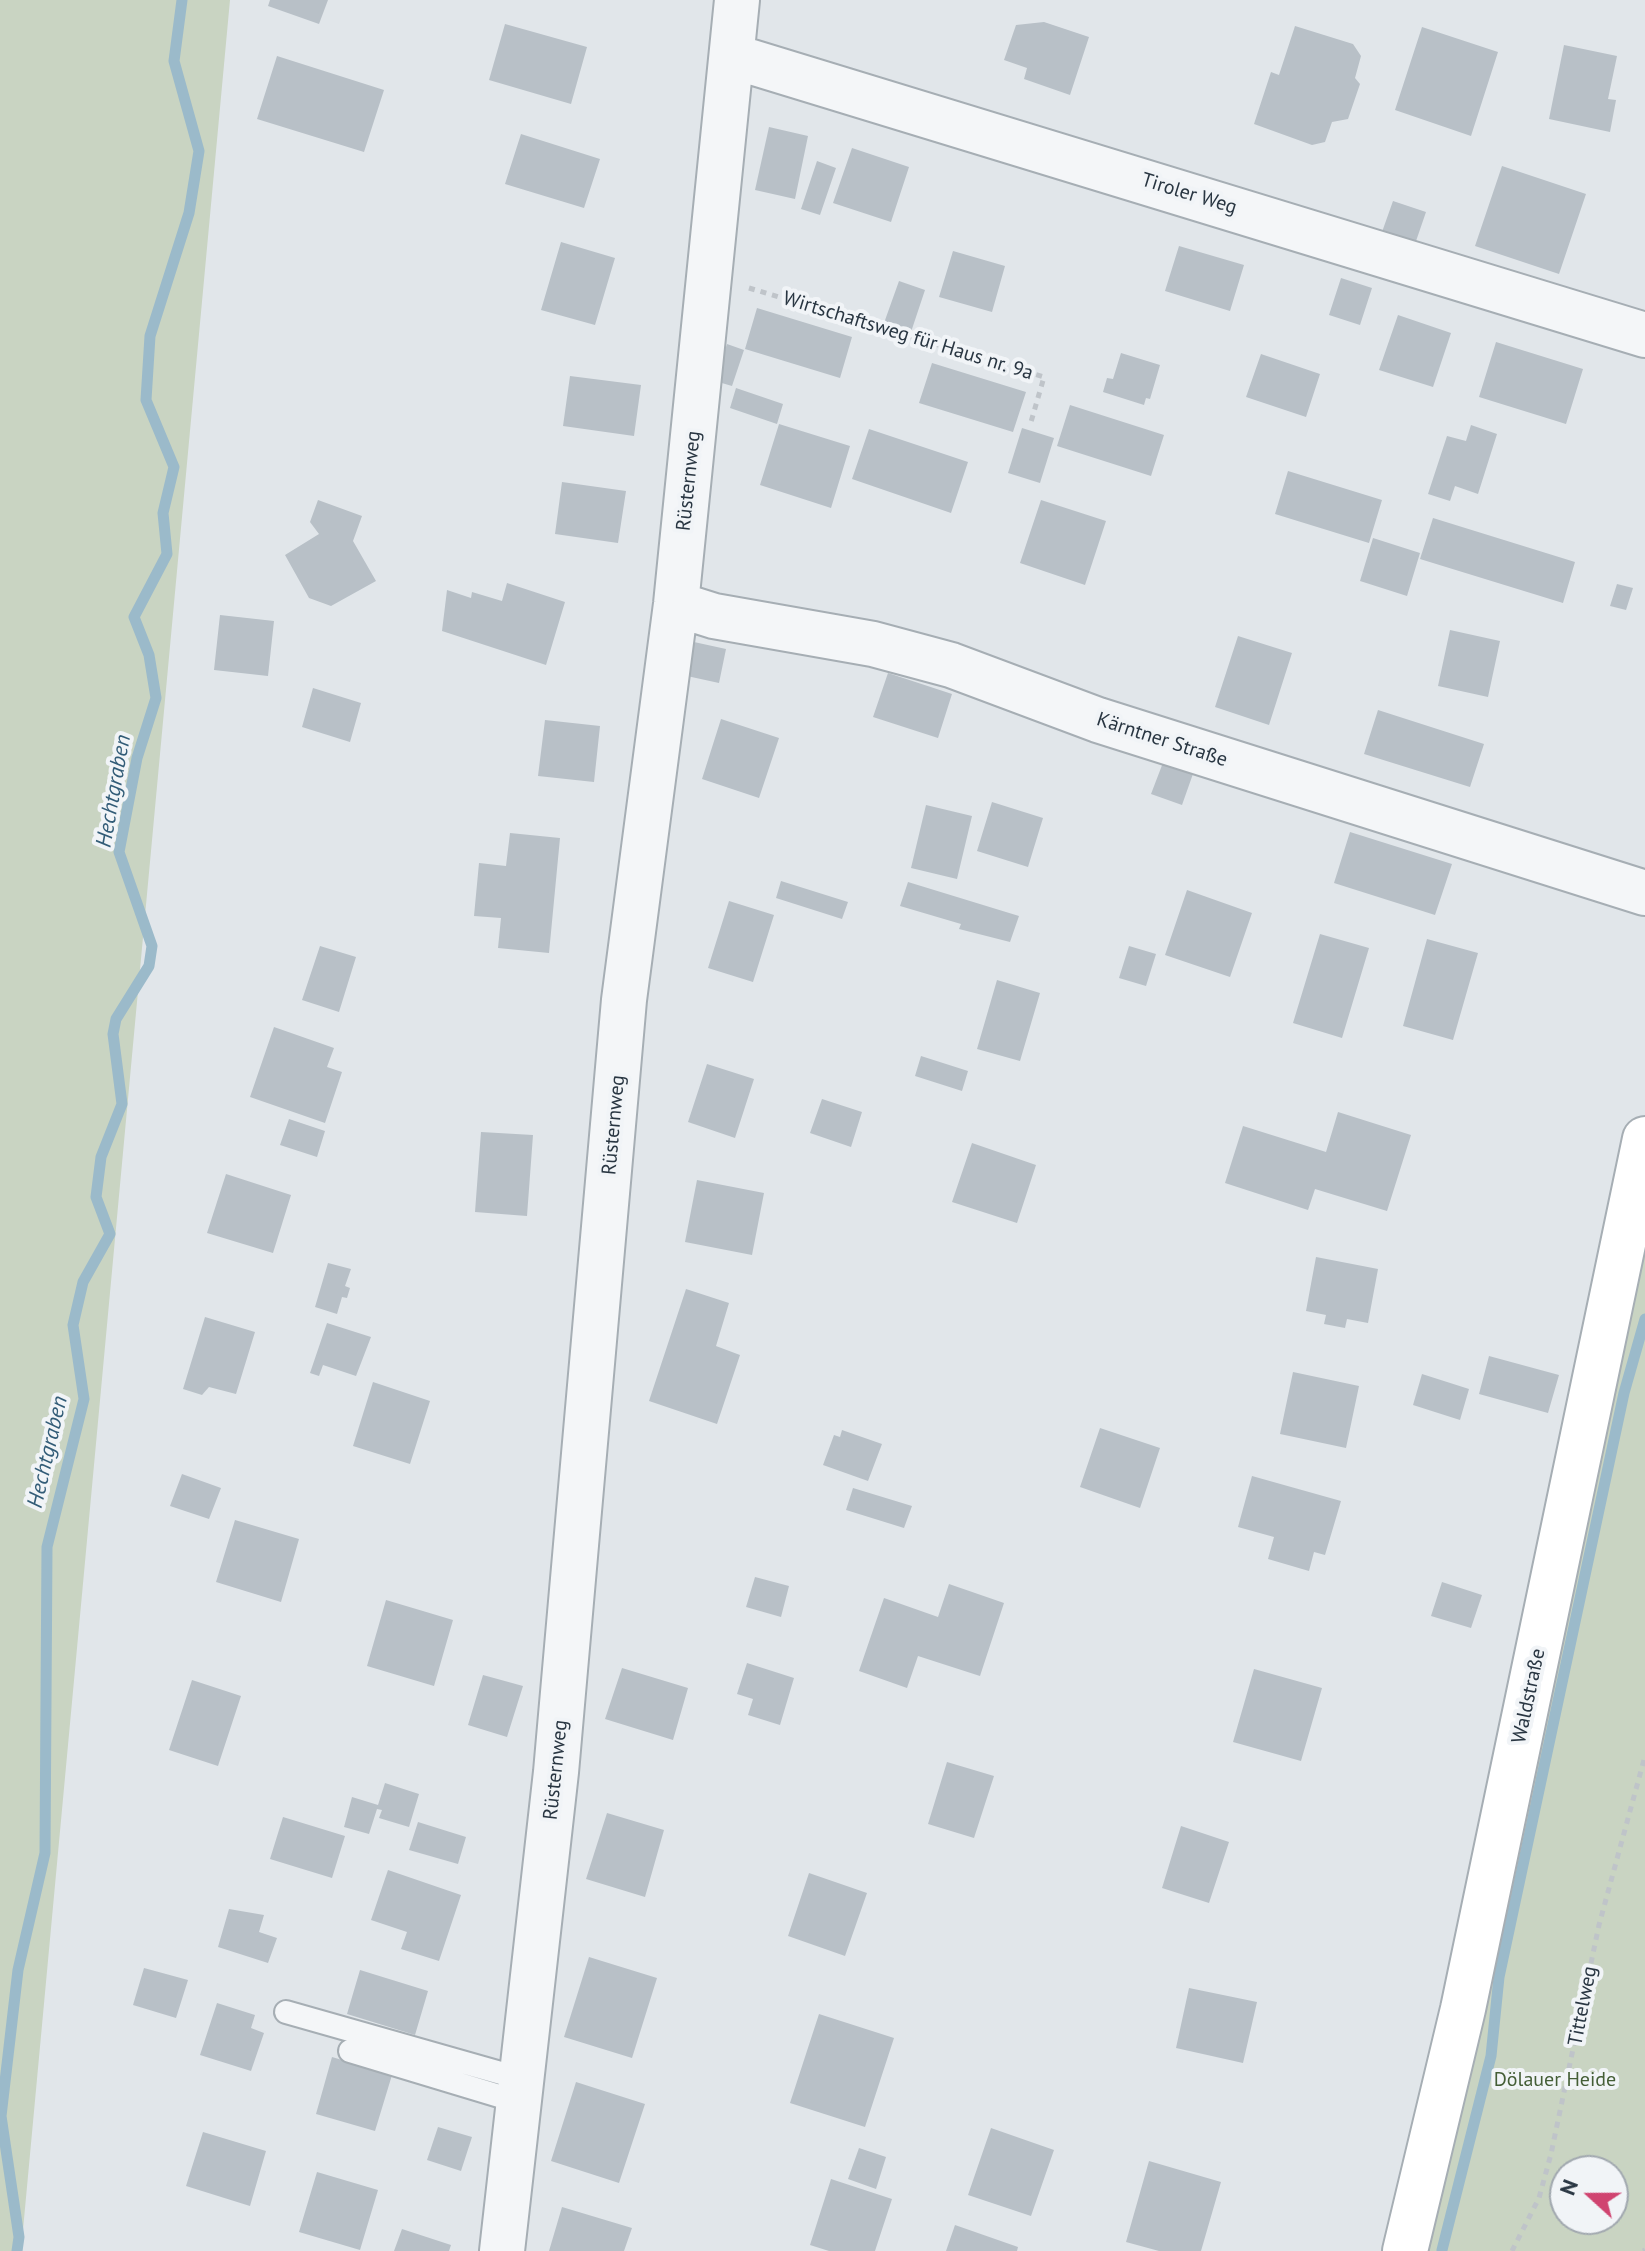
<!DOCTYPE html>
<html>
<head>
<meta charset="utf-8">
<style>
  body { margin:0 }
  #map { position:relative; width:1645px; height:2251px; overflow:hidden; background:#e1e6ea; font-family:"PT Sans",sans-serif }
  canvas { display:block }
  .north { position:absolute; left:1549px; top:2155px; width:80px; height:80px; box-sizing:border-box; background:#f1f4f7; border:2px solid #a1a8af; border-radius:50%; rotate:291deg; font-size:22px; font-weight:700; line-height:32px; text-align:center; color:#293642 }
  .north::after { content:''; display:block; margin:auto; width:28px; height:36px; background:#d04470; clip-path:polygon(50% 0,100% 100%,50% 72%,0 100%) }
</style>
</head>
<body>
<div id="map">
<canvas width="1645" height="2251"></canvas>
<div class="north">N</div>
</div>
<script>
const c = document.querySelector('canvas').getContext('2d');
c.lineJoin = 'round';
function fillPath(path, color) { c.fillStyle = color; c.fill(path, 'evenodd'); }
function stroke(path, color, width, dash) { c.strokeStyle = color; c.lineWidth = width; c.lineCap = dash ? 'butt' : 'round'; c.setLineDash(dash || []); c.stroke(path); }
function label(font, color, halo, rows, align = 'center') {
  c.font = font + ' "PT Sans",sans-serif'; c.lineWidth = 8; c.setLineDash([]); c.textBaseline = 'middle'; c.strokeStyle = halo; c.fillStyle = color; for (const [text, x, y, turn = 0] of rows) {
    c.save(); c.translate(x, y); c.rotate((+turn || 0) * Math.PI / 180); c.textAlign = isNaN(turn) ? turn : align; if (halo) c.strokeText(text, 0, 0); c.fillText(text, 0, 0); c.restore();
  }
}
fillPath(new Path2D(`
  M0 0H230L21 2251H0Z
  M1645 1233V2251H1426ZM1565 2171H1613V2219H1565Z`), '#c9d4c2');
stroke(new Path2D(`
  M1442 2250 1491 2056 1499 1977 1624 1393 1645 1319
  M17 2251 19 2237 1 2116 18 1970 45 1853 47 1547 84 1399 73 1325 83 1282 110 1234 96 1197 101 1157 122 1104 113 1034 116 1019 149 966 152 946 119 852 137 758 156 698 149 655 134 617 167 554 163 513 174 467 146 400 150 336 189 213 199 151 174 61 182 0`), '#9bbaca', 11);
fillPath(new Path2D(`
  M270 0H328L319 24 268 6Z
  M1044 22 1089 37 1070 95 1024 79 1027 68 1004 60 1016 25Z
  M505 24 587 47 571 104 489 80Z
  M1295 26 1353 44 1361 56 1355 78 1360 84 1348 119 1332 122 1325 142 1312 145 1254 124 1271 72 1279 75Z
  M1422 27 1498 52 1471 136 1395 110Z
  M1564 45 1617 56 1608 99 1616 100 1610 132 1549 119Z
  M277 56 384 90 364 152 257 119Z
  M769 127 808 136 795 199 755 190Z
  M521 134 600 159 584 208 505 184Z
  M852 148 909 167 891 222 833 203Z
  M817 161 836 168 820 215 801 209Z
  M1502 166 1586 194 1559 274 1475 246Z
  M1393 201 1426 212 1415 244 1382 232Z
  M561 242 615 258 595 325 541 310Z
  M1179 246 1244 265 1230 311 1165 291Z
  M953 251 1005 266 992 312 939 297Z
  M1341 278 1372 288 1360 325 1329 315Z
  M899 281 925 290 911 332 884 323Z
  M757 308 852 337 840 378 745 349Z
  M1398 315 1451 333 1433 387 1379 370Z
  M1496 342 1583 369 1566 424 1479 397Z
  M727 344 744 350 732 386 715 381Z
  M1121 353 1160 365 1150 399 1146 398 1144 405 1103 392 1107 378 1113 379Z
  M1261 354 1320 374 1306 417 1246 397Z
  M932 363 1026 392 1013 432 919 403Z
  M570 376 641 385 634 436 563 426Z
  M736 388 783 404 777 424 730 408Z
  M1070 405 1164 435 1151 476 1057 446Z
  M779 424 850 446 831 508 760 485Z
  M1471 425 1497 434 1478 494 1455 486 1450 501 1428 494 1447 436 1466 441Z
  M1022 428 1054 438 1040 483 1008 473Z
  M869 429 968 462 951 513 852 479Z
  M1288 471 1382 500 1369 543 1275 514Z
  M562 482 626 491 618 543 555 534Z
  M318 500 362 516 353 541 376 581 331 606 309 598 285 555 319 534 310 522Z
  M1041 500 1106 521 1085 585 1020 563Z
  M1433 518 1575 562 1563 603 1420 559Z
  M1373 538 1420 553 1407 596 1360 581Z
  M507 583 565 602 546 665 442 631 447 590 471 598 472 592 502 601Z
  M1617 584 1633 588 1626 610 1610 606Z
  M220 615 274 621 268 676 214 670Z
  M1450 630 1500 641 1488 697 1438 686Z
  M1238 636 1292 653 1269 725 1215 707Z
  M694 642 726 649 719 683 687 676Z
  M888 673 952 694 938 738 873 717Z
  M313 688 361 703 350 742 302 727Z
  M1378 710 1484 744 1470 787 1364 754Z
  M721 719 779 738 759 798 702 779Z
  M545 720 600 726 594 782 538 776Z
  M1164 760 1194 771 1182 805 1151 794Z
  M992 802 1043 818 1028 867 977 851Z
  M926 805 972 816 957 879 911 868Z
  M1350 832 1452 864 1435 915 1334 883Z
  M510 833 560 838 549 953 498 948 501 918 474 916 479 863 506 866Z
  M781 881 848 902 842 919 776 898Z
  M908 882 1019 916 1010 942 959 929 961 924 900 906Z
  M1187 890 1252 913 1230 977 1165 955Z
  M729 901 774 915 753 982 708 968Z
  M1320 934 1369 948 1342 1038 1293 1023Z
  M1427 939 1478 953 1453 1040 1403 1026Z
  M320 946 356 957 339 1012 302 1000Z
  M1129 946 1156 954 1146 986 1119 978Z
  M997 980 1040 993 1020 1061 977 1049Z
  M274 1027 334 1048 327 1067 342 1072 325 1123 250 1097Z
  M921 1056 968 1071 962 1091 915 1076Z
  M707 1064 754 1079 735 1138 688 1122Z
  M822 1099 862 1112 851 1147 810 1133Z
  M1338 1112 1411 1135 1387 1211 1315 1189 1308 1210 1225 1183 1243 1126 1326 1152Z
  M289 1119 325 1131 317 1157 280 1145Z
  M481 1132 533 1135 527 1216 475 1212Z
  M972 1143 1036 1165 1017 1223 952 1202Z
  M226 1174 291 1195 273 1253 207 1233Z
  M697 1180 764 1193 752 1255 685 1242Z
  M1316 1257 1378 1269 1368 1323 1347 1319 1345 1328 1324 1324 1326 1315 1306 1311Z
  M328 1263 351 1269 345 1286 350 1288 347 1298 342 1297 337 1314 315 1307Z
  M686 1289 729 1303 716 1346 740 1355 717 1424 649 1401Z
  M205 1317 255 1332 236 1394 209 1387 202 1395 183 1389Z
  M327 1323 371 1337 356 1376 323 1365 319 1376 310 1373Z
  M1489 1356 1559 1375 1548 1413 1479 1394Z
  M1293 1372 1359 1386 1346 1448 1280 1434Z
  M1422 1374 1469 1389 1460 1420 1413 1405Z
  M373 1382 430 1401 410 1464 353 1446Z
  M1100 1428 1160 1448 1140 1508 1080 1487Z
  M842 1430 882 1444 868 1481 823 1465 834 1435 840 1437Z
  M182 1474 221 1488 209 1519 170 1506Z
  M1252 1476 1341 1501 1325 1555 1314 1552 1309 1571 1268 1559 1274 1537 1238 1527Z
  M853 1488 912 1506 904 1528 846 1510Z
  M235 1520 299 1539 281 1602 216 1582Z
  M755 1577 789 1586 781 1617 746 1607Z
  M1442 1582 1482 1595 1471 1628 1431 1616Z
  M949 1584 1004 1603 980 1676 918 1656 907 1688 859 1671 884 1598 938 1617Z
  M386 1600 453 1620 434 1686 367 1666Z
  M747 1663 794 1678 780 1725 748 1715 753 1699 737 1694Z
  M622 1668 688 1688 673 1740 605 1719Z
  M1254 1669 1322 1688 1301 1761 1233 1742Z
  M483 1675 523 1686 507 1737 468 1725Z
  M192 1680 241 1696 218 1766 169 1750Z
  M947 1762 994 1776 974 1838 928 1824Z
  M385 1783 419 1794 409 1827 379 1818 382 1810 377 1809 369 1834 344 1827 352 1797 378 1805Z
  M607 1813 664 1830 645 1897 586 1879Z
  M283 1817 345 1836 332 1878 270 1859Z
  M418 1822 466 1837 458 1864 409 1850Z
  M1181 1826 1229 1842 1209 1903 1162 1888Z
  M388 1870 461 1895 439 1961 401 1949 407 1932 371 1920Z
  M809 1873 867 1893 845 1956 788 1936Z
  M229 1909 264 1915 259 1932 277 1938 268 1963 218 1947Z
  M589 1957 657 1978 632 2058 564 2037Z
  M144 1968 188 1980 176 2018 133 2005Z
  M360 1970 428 1991 415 2035 347 2014Z
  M1189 1988 1257 2002 1243 2063 1176 2048Z
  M217 2003 255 2015 251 2028 264 2033 251 2071 200 2055Z
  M819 2014 894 2038 865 2127 790 2103Z
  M332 2057 392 2075 375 2131 316 2114Z
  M576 2082 645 2104 619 2183 551 2161Z
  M438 2127 472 2137 461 2171 427 2160Z
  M991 2128 1054 2150 1031 2216 968 2195Z
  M203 2132 266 2151 250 2206 186 2186Z
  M859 2148 886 2157 876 2189 848 2179Z
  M1149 2161 1221 2182 1201 2251H1159L1126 2242Z
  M317 2172 378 2190 360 2250 299 2232Z
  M831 2179 892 2199 875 2251H829L810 2245Z
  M562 2207 632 2228 624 2251H549Z
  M955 2225 1018 2247 1017 2251H946Z
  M402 2229 451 2245 449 2251H394Z`), '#b8c0c7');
const service = new Path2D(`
  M286 2012 522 2079
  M350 2051 519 2102`);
const minor = new Path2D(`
  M732 56 1645 335
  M676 604 714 616 873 644 951 665 1098 720 1645 893
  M502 2251 556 1772 624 1000 676 604 737 0`);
const secondary = new Path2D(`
  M1405 2251 1463 2009 1645 1139`);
stroke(service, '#a6aeb4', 26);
stroke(minor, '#a6aeb4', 48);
stroke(secondary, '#a6aeb4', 48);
stroke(new Path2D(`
  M749 288 1044 377 1031 422
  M1512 2251 1539 2198 1551 2154 1599 1925 1645 1756
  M1643 2251 1645 2250`), '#bfc4c9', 5, [6, 6]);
stroke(service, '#f4f6f8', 22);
stroke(minor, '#f4f6f8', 44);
stroke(secondary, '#fff', 44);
label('20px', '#293642', '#f1f4f7', [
  ["Tiroler Weg",1189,194,17],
  ["Wirtschaftsweg für Haus nr. 9a",908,336,17],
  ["Rüsternweg",689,481,-84],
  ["Kärntner Straße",1162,740,18],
  ["Rüsternweg",614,1125,-85],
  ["Waldstraße",1529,1696,-78],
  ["Rüsternweg",556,1770,-84],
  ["Tittelweg",1583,2006,-79]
]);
label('20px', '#445e36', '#f1f4f7', [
  ["Dölauer Heide",1555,2080]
]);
label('italic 22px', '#325c77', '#f1f4f7', [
  ["Hechtgraben",114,791,-80],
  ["Hechtgraben",48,1452,-77]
]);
</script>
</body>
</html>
